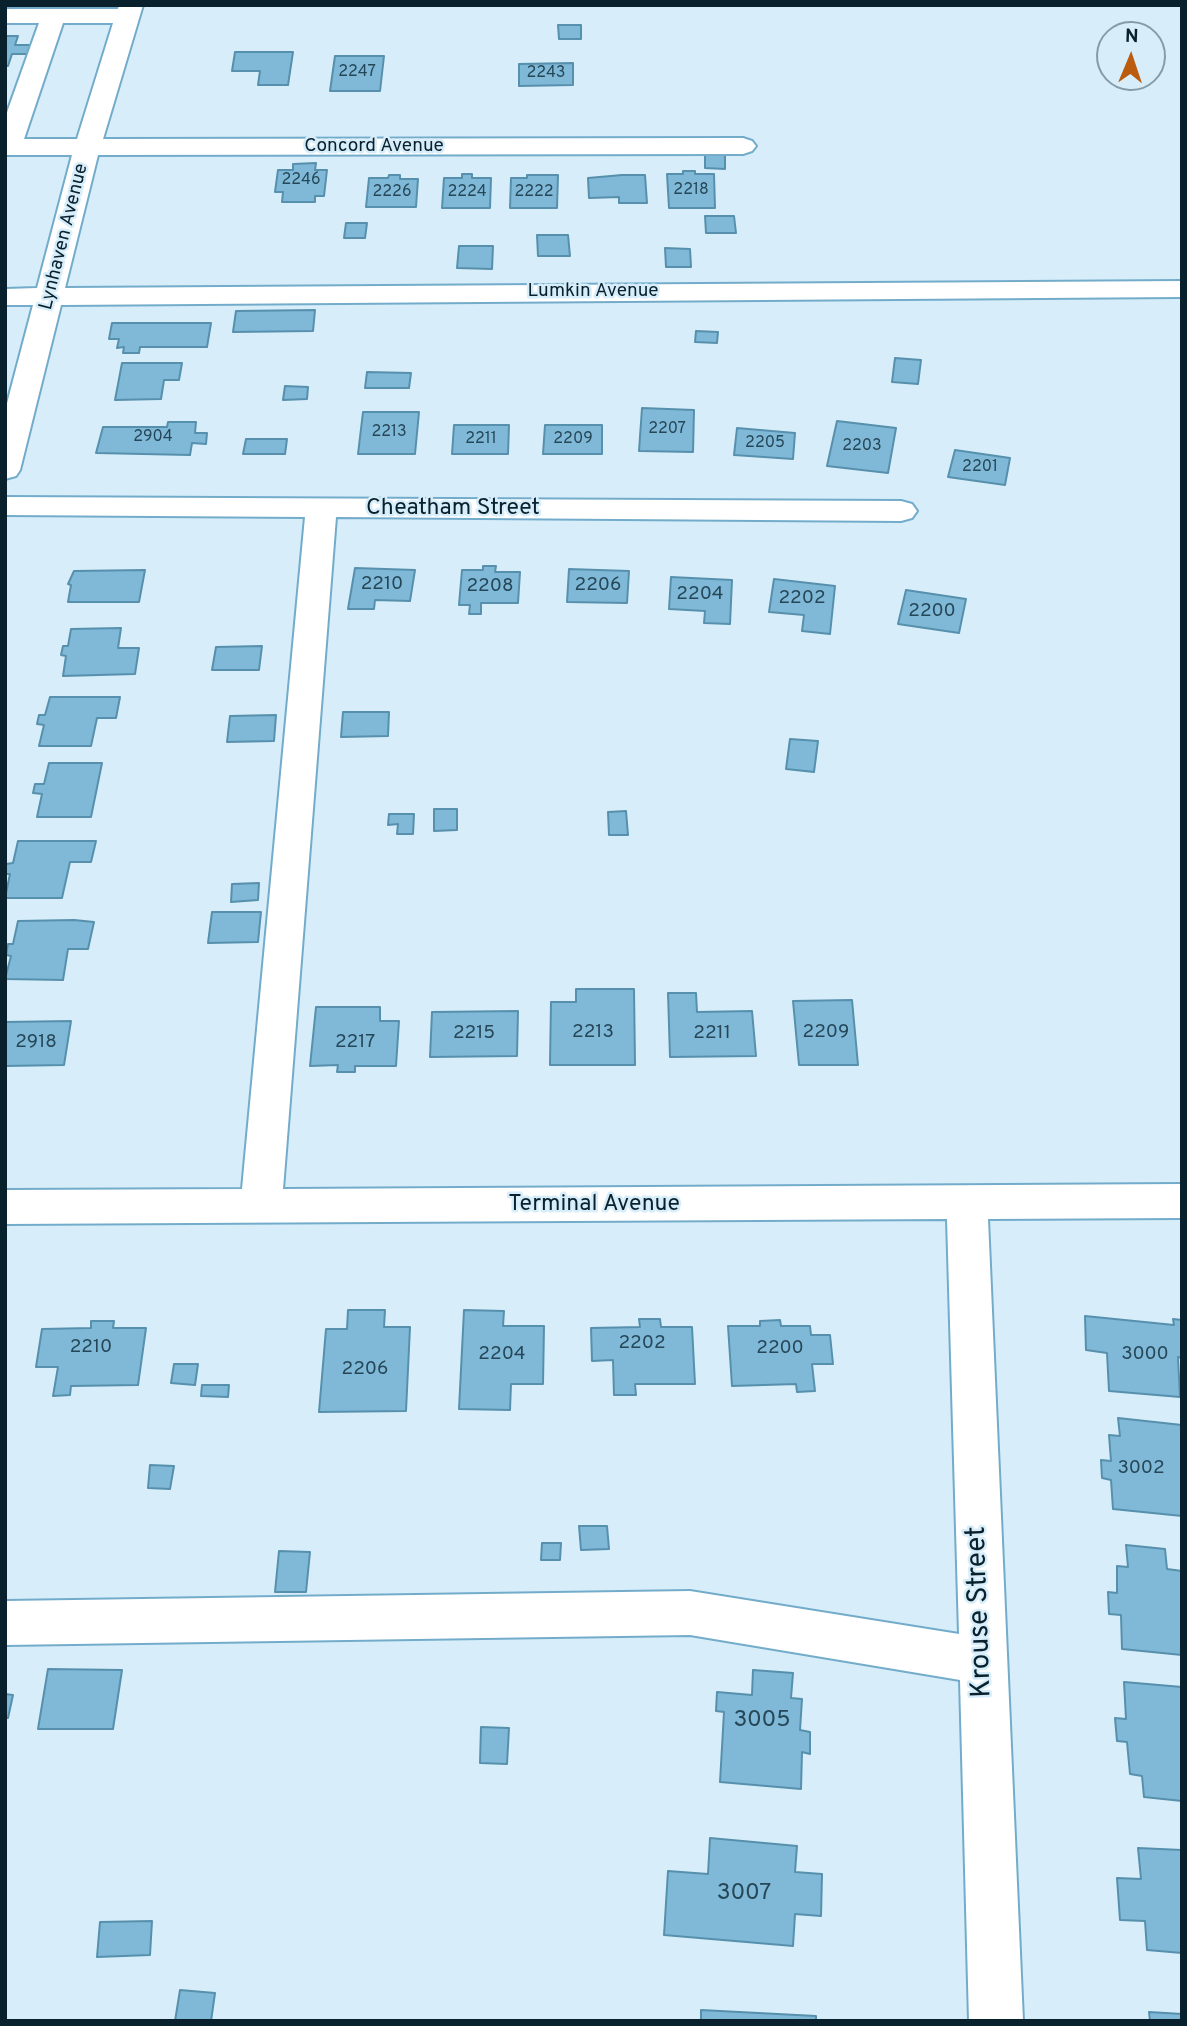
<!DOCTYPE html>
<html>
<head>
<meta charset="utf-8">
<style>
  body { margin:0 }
  #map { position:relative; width:1187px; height:2026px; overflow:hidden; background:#d7eefa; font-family:Overpass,sans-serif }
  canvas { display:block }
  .frame { position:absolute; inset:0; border:7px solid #09212d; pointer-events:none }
  .north { position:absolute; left:1096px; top:21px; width:70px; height:70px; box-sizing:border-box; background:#d7eefa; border:2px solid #859ca8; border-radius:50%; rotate:2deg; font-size:19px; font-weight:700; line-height:28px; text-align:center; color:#09212d }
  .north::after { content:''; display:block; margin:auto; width:24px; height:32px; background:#ba5b10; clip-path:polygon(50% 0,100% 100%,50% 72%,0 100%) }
</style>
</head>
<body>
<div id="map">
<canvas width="1187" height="2026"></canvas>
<div class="frame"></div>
<div class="north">N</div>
</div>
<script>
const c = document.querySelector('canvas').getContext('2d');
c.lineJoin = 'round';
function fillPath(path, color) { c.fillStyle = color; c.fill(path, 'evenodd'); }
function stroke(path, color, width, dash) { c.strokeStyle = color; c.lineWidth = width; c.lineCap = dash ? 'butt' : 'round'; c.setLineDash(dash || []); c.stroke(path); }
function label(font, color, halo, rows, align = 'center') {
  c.font = font + ' Overpass,sans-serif'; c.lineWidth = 5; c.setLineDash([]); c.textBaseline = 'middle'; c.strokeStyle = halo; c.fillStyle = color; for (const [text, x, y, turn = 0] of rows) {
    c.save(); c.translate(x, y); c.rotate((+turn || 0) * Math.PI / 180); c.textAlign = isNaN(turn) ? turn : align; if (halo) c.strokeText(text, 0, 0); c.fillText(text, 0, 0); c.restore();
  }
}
const building = new Path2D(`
  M558 25H581V39H559Z
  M5 36H18L15 45H31L28 54H12L8 66H5Z
  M235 52H293L288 85H258L260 71H232Z
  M335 56H384L380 91H330Z
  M573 63V85L519 86V64Z
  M705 151H725V169L705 168Z
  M316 163 315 170H327L324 196H315V202H282L283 192H275L278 170H293V164Z
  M683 171H695V174H714L715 208H669L667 174H683Z
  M462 174H472V178H491L490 208H442L444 178H462Z
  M389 175H400V179H418L416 207H366L369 178H388Z
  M527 175H558L557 208H510L511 178H527Z
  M622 175H645L647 203H619V197L589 198 588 178Z
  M705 216H734L736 233H706Z
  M346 223H367L365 238H344Z
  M537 235H568L570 256H538Z
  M459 246H493L492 269 457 268Z
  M665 248 690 249 691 267H666Z
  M315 310 313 331 233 332 236 311Z
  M112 323H211L207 347H140L139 353H123L124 347 117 348 119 339H109Z
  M696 331 718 332 717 343 695 342Z
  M895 358 921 360 918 384 892 382Z
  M122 363H182L179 380H164L161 399 115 400Z
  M367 372 411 373 409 388H365Z
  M285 386 308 387 307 399 283 400Z
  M642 408 694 410 693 452 639 451Z
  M363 412H419L415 454H358Z
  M837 421 896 428 888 473 827 466Z
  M168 422H196L195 433H207L206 444 192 443 190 455 96 453 103 427H167Z
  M454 425H509L508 454H452Z
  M545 425H602V454H543Z
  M737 428 795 433 793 459 734 455Z
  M246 439H287L285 454H243Z
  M955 450 1010 458 1005 485 948 477Z
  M483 566H496L495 572H520L518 603H481V614H469L470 605H459L462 570H483Z
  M355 568 415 570 410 601 375 600 374 609H348Z
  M569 569 629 571 627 603 567 602Z
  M145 570 139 602H68L71 585 68 584 74 571Z
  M671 577 732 580 730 624 704 623 705 611 669 609Z
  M774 579 835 586 830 634 802 631 804 615 769 612Z
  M906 590 966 599 959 633 898 624Z
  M121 628 118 648H139L135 674 63 676 66 656 61 655 63 646H68L71 629Z
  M262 646 259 670H212L216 647Z
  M50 697H120L116 718H97L91 746H39L44 725 37 724 39 715H45Z
  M343 712H389L388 736 341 737Z
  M276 715 274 741 227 742 230 716Z
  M790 739 818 741 814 772 786 769Z
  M49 763H102L91 817H37L42 794 33 793 35 784H44Z
  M434 809H457V830L434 831Z
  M626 811 628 835H609L608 812Z
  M389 814H414L413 834H397L398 824 388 825Z
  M18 841H96L91 862H70L62 898H5L10 874H5V867L6 864 13 863Z
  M259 883 258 900 231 902 232 884Z
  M212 912H261L258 942 208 943Z
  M74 920 94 922 88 949H68L63 980 5 979 11 956 6 955 8 944H13L18 921Z
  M576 989H634L635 1065H550L551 1002H576Z
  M668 993H696L697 1012 752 1011 756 1056 670 1057Z
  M852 1000 858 1065H799L793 1001Z
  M316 1007H380V1021H399L396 1066H355V1072H337L338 1065 310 1066Z
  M518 1011 517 1056 430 1057 432 1012Z
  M71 1021 64 1065 5 1066V1022Z
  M348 1310H385L384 1327H410L406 1411 319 1412 326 1329H347Z
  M464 1310 504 1311 503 1326H544L543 1384H511L510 1410 459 1409Z
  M1085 1316 1174 1325 1173 1319 1182 1320V1358L1178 1357 1180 1397 1109 1391 1107 1353 1086 1350Z
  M639 1319H660L661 1327H692L695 1384H635L636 1395H614L613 1360 592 1361 591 1328 640 1327Z
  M780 1320 781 1326H810L811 1335H830L833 1364H812L815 1391 797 1392 796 1384 732 1386 728 1326H760V1321Z
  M91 1321H114L113 1328H146L138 1385 71 1386 70 1395 53 1396 58 1367H36L42 1329 91 1328Z
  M174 1364H198L195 1385 171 1383Z
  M202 1385H229L228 1397 201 1396Z
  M1118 1418 1182 1425V1516L1113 1509 1111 1480 1102 1478 1101 1460 1111 1461 1109 1435 1120 1436Z
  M150 1465 174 1466 170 1489 148 1488Z
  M579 1526H607L609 1549 581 1550Z
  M542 1543H561L560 1560H541Z
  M1126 1545 1165 1549 1167 1569 1182 1571V1655L1122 1649 1121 1615 1109 1614 1108 1592 1117 1593V1566L1128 1567Z
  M279 1551 310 1552 306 1592H275Z
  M48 1669 122 1670 113 1729H38Z
  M753 1670 793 1673 791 1698 802 1699 800 1730 810 1732V1754L802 1752 801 1789 720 1782 724 1712 716 1711 717 1692 752 1695Z
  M1124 1682 1182 1687V1801L1144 1797 1142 1776 1130 1774 1127 1742 1117 1741 1115 1718 1126 1719Z
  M5 1694 13 1695 8 1718H5Z
  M481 1727 509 1728 507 1764 480 1763Z
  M710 1838 797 1846 795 1872 822 1874 821 1916 795 1914 793 1946 664 1935 668 1871 708 1874Z
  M1138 1848 1182 1850V1953L1147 1950 1145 1921 1120 1920 1117 1878 1141 1879Z
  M152 1921 150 1955 97 1957 100 1922Z
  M180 1990 215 1993 211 2021H175Z
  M701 2010 816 2016V2021H701Z
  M1149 2012 1182 2014V2021H1150Z`);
fillPath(building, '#7fb9d7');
stroke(building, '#5790ac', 2);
const minor = new Path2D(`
  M119 5H143L103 139 743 138 752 141 756 146 752 151 743 154 98 155 65 288 1182 281V297L61 305 20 470 16 476 5 479V411L33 305H5V289L37 288 72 155H5V118L39 23H5V9H118ZM63 23H113L77 139H24Z
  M5 497 901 501 912 504 917 511 912 518 901 521 336 517 283 1189 1182 1184V1218L988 1219 1023 2021H969L960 1680 690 1635 5 1645V1601L690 1591 959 1634 947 1219 5 1224V1190L242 1189 305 517 5 515Z`);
stroke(minor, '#73acca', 4);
fillPath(minor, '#fff');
label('16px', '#264758', null, [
  ["2247",357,73],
  ["2243",546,74],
  ["2246",301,181],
  ["2218",691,191],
  ["2226",392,193],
  ["2224",467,193],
  ["2222",534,193],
  ["2207",667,430],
  ["2213",389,433],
  ["2904",153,438],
  ["2211",481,440],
  ["2209",573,440],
  ["2205",765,444],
  ["2203",862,447],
  ["2201",980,468]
]);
label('19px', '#09212d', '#d7eefa', [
  ["Concord Avenue",374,147],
  ["Lynhaven Avenue",65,237,-76],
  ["Lumkin Avenue",593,292]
]);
label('19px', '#264758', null, [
  ["2210",382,585],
  ["2206",598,586],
  ["2208",490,587],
  ["2204",700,595],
  ["2202",802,599],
  ["2200",932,612],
  ["2213",593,1033],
  ["2209",826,1033],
  ["2215",474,1034],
  ["2211",712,1034],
  ["2918",36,1043],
  ["2217",355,1043],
  ["2202",642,1344],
  ["2210",91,1348],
  ["2200",780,1349],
  ["2204",502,1355],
  ["3000",1145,1355],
  ["2206",365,1370],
  ["3002",1141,1469]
]);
label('23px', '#09212d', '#d7eefa', [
  ["Cheatham Street",453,509],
  ["Terminal Avenue",594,1205]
]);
label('23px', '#264758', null, [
  ["3005",762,1721],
  ["3007",744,1894]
]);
label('28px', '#09212d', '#d7eefa', [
  ["Krouse Street",981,1612,-92]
]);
</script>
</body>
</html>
